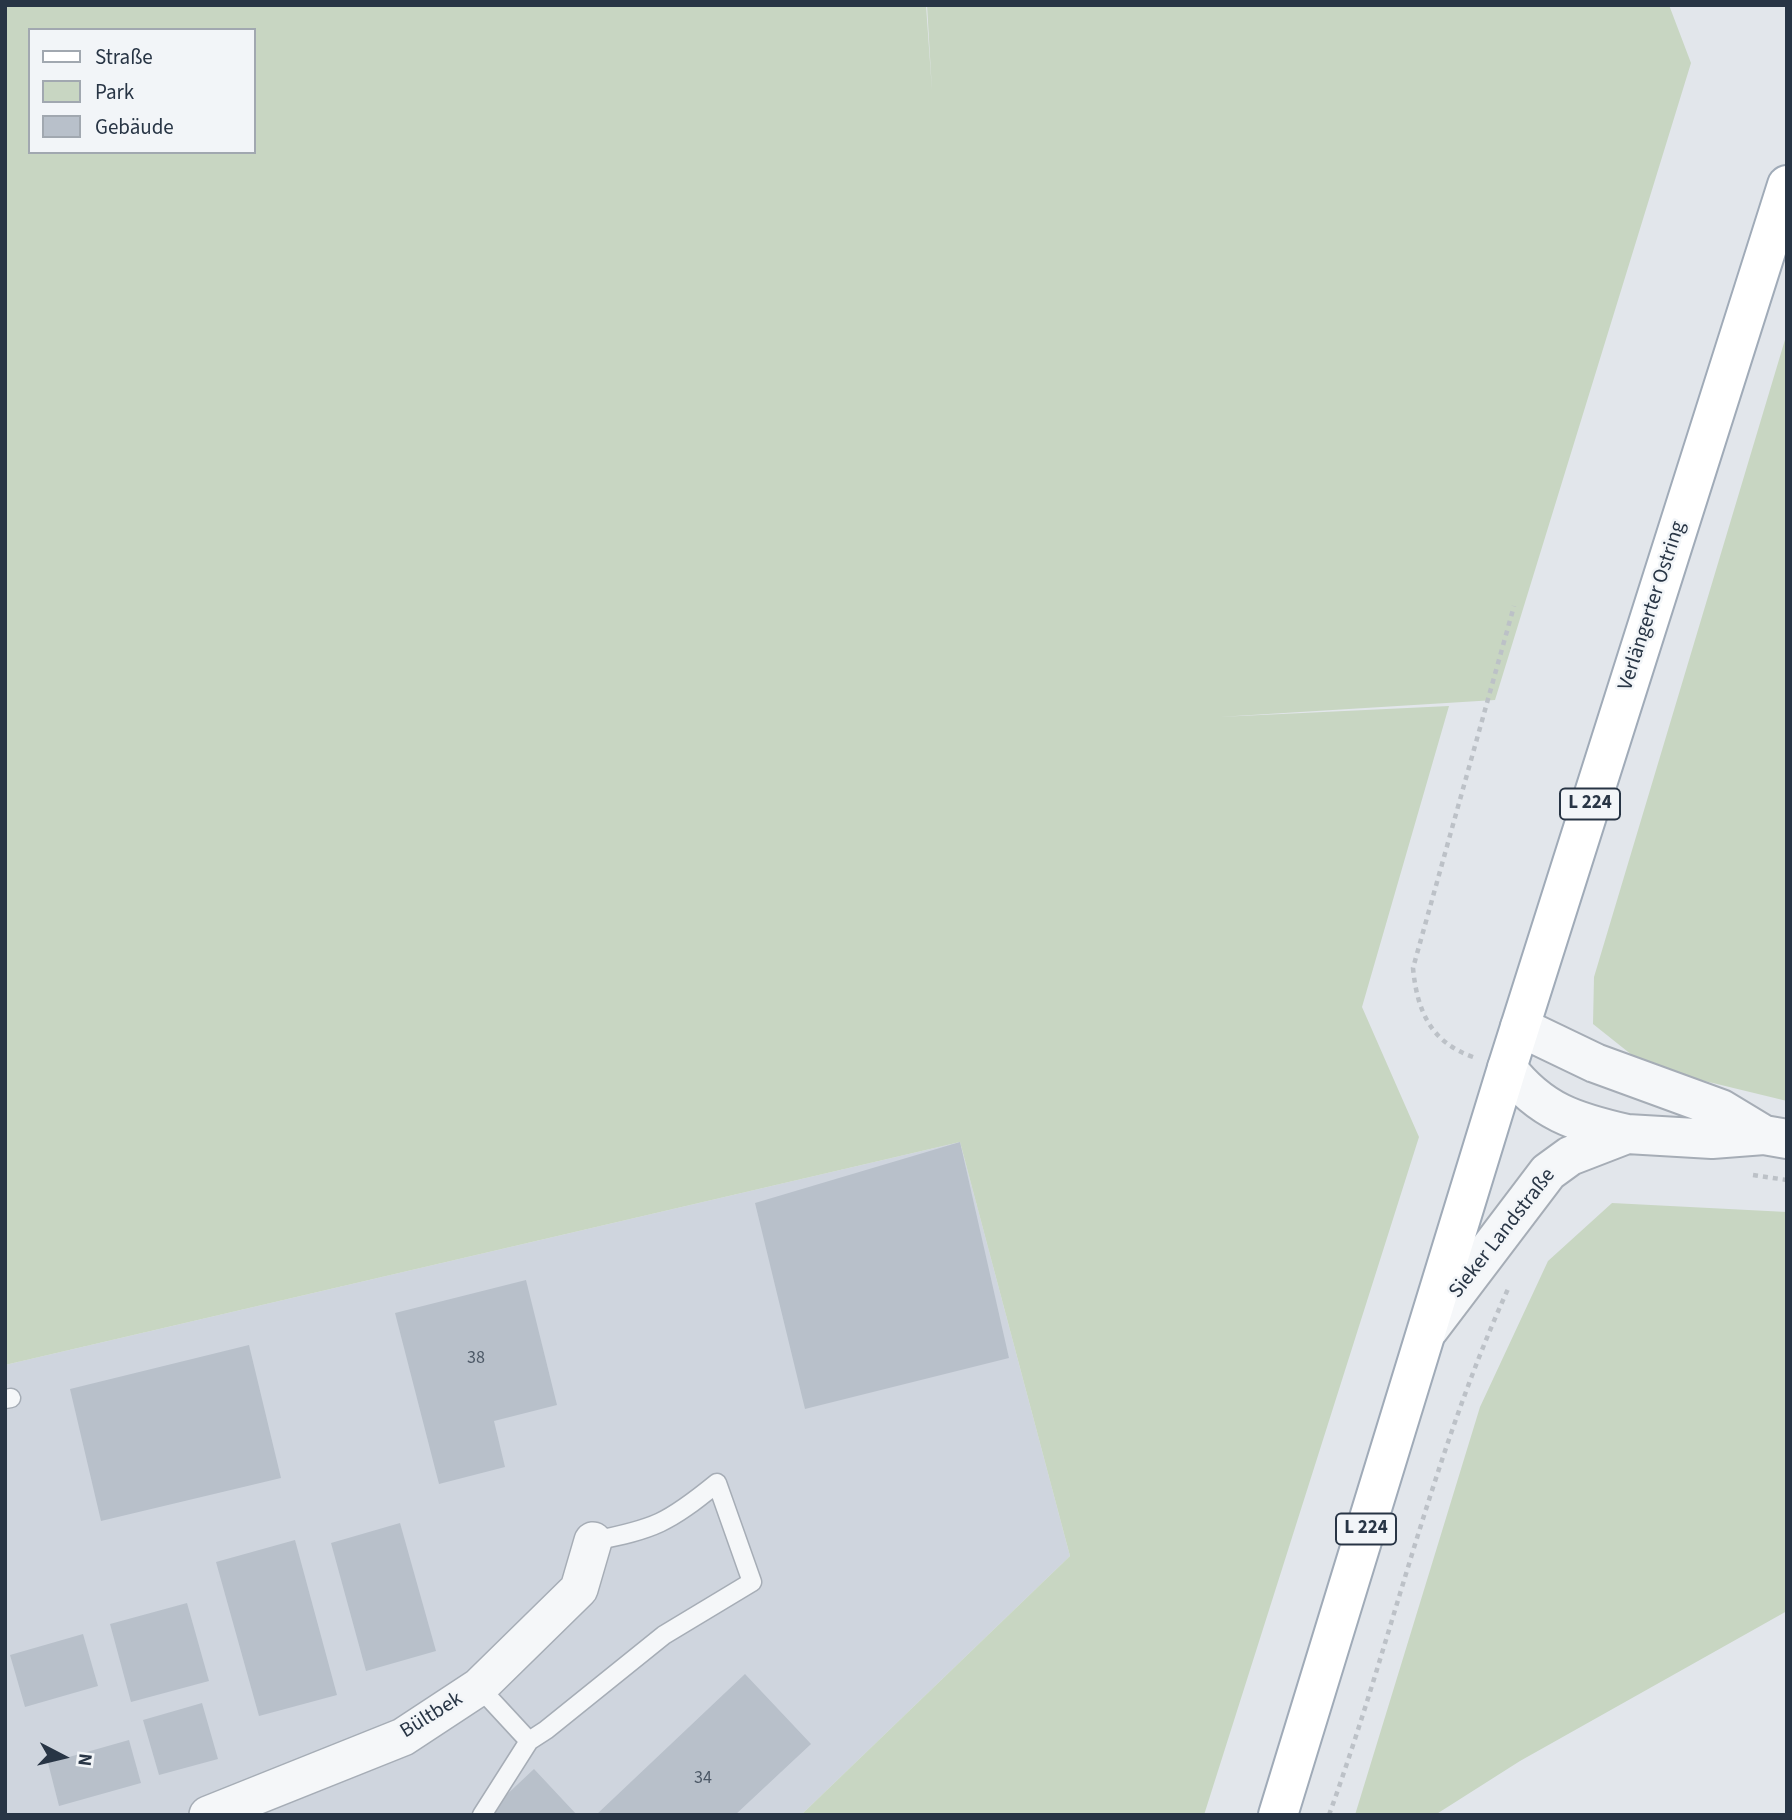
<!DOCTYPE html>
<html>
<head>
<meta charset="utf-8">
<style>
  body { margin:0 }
  #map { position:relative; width:1792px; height:1820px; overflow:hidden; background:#e2e6eb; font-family:"Source Sans 3",sans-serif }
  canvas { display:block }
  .frame { position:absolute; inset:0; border:7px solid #283545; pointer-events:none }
  .legend { position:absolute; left:28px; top:28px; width:228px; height:126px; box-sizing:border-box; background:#f2f5f8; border:2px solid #a1a8b0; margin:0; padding:9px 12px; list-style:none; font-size:21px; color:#283545 }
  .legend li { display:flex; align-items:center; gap:14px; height:35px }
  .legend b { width:35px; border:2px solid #a1a8b0 }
  .north { position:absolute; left:28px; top:1722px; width:70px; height:70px; -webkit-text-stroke:5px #f2f5f8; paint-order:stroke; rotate:97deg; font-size:19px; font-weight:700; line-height:28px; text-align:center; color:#283545 }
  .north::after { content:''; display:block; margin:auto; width:24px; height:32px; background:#283545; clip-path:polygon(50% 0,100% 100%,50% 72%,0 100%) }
</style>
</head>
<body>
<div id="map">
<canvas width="1792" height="1820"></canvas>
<div class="frame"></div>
<ul class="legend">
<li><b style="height:9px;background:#fff"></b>Straße</li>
<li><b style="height:19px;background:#c8d6c2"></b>Park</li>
<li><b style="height:19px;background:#b8c0ca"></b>Gebäude</li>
</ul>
<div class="north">N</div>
</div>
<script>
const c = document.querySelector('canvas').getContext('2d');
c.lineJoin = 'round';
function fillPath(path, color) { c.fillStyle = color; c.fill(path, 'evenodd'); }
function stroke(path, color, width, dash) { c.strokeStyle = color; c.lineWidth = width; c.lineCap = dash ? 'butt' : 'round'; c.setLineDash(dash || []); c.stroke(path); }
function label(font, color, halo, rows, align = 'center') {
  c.font = font + ' "Source Sans 3",sans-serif'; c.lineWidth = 5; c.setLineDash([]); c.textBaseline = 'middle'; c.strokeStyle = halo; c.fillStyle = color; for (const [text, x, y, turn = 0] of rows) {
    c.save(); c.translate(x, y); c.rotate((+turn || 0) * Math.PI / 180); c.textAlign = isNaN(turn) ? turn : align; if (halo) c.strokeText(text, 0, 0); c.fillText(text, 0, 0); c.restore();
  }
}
fillPath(new Path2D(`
  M960 1142 1070 1556 801 1815H5V1365Z`), '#cfd5de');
fillPath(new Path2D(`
  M5 5H926L932 91 927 5H1669L1691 63 1495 700 1219 717 1449 706 1362 1007 1419 1137 1204 1815H801L1070 1556 960 1142 5 1365ZM30 30H254V152H30Z
  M1787 333V1101L1647 1067 1593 1024 1594 977Z
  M1612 1203 1787 1212V1611L1520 1761 1435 1815H1355L1480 1407 1548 1261Z`), '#c8d6c2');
fillPath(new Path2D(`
  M960 1142 1009 1358 805 1409 755 1203Z
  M526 1280 557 1405 494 1421 505 1467 439 1484 395 1313Z
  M249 1345 281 1478 101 1521 70 1389Z
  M400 1523 436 1651 366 1671 331 1543Z
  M295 1540 337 1695 259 1716 216 1562Z
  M187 1603 209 1681 131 1702 110 1624Z
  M83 1634 98 1686 25 1707 10 1655Z
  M745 1674 811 1744 735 1815H596Z
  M202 1703 218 1759 159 1775 143 1720Z
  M129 1740 141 1783 59 1806 48 1763Z
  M534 1769 577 1815H485Z`), '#b8c0ca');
const service = new Path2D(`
  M5 1399 11 1398
  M479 1687 529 1741 546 1730 664 1635 752 1582 717 1483C668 1523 655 1529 593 1541
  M482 1815 529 1741`);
const minor = new Path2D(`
  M208 1815 403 1737 479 1687 579 1589 593 1541`);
const tertiary = new Path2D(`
  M1520 1027 1595 1063 1721 1109 1764 1135
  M1507 1068C1541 1112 1575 1122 1627 1134
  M1429 1329 1548 1172 1570 1156 1627 1134 1712 1139 1764 1135 1787 1139`);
const primary = new Path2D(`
  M1278 1815 1507 1068 1787 185`);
stroke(service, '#a6adb6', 21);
stroke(minor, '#a6adb6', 40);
stroke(tertiary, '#a6adb6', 42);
stroke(primary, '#a0abb8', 42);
stroke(new Path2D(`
  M1473 1057C1430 1042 1417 1010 1413 968L1514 606
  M1753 1175 1787 1180
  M1329 1815C1392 1641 1431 1458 1508 1289`), '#bcc1c7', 4.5, [5, 5]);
stroke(service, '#f5f7f9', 18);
stroke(minor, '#f5f7f9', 37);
stroke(tertiary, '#f5f7f9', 38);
stroke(primary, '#fff', 38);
label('18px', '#4c5866', null, [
  ["38",476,1359],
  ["34",703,1779]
]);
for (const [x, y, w] of [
  [1590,804,60],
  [1366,1529,60]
]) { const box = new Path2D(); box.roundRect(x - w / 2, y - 15.5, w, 31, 5); c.fillStyle = '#f2f5f8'; c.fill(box); stroke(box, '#283545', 2); }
label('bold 19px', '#283545', null, [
  ["L 224",1590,804],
  ["L 224",1366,1529]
]);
label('21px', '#283545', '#f2f5f8', [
  ["Verlängerter Ostring",1653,606,-72],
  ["Sieker Landstraße",1503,1234,-52],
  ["Bültbek",432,1716,-32]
]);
</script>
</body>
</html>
